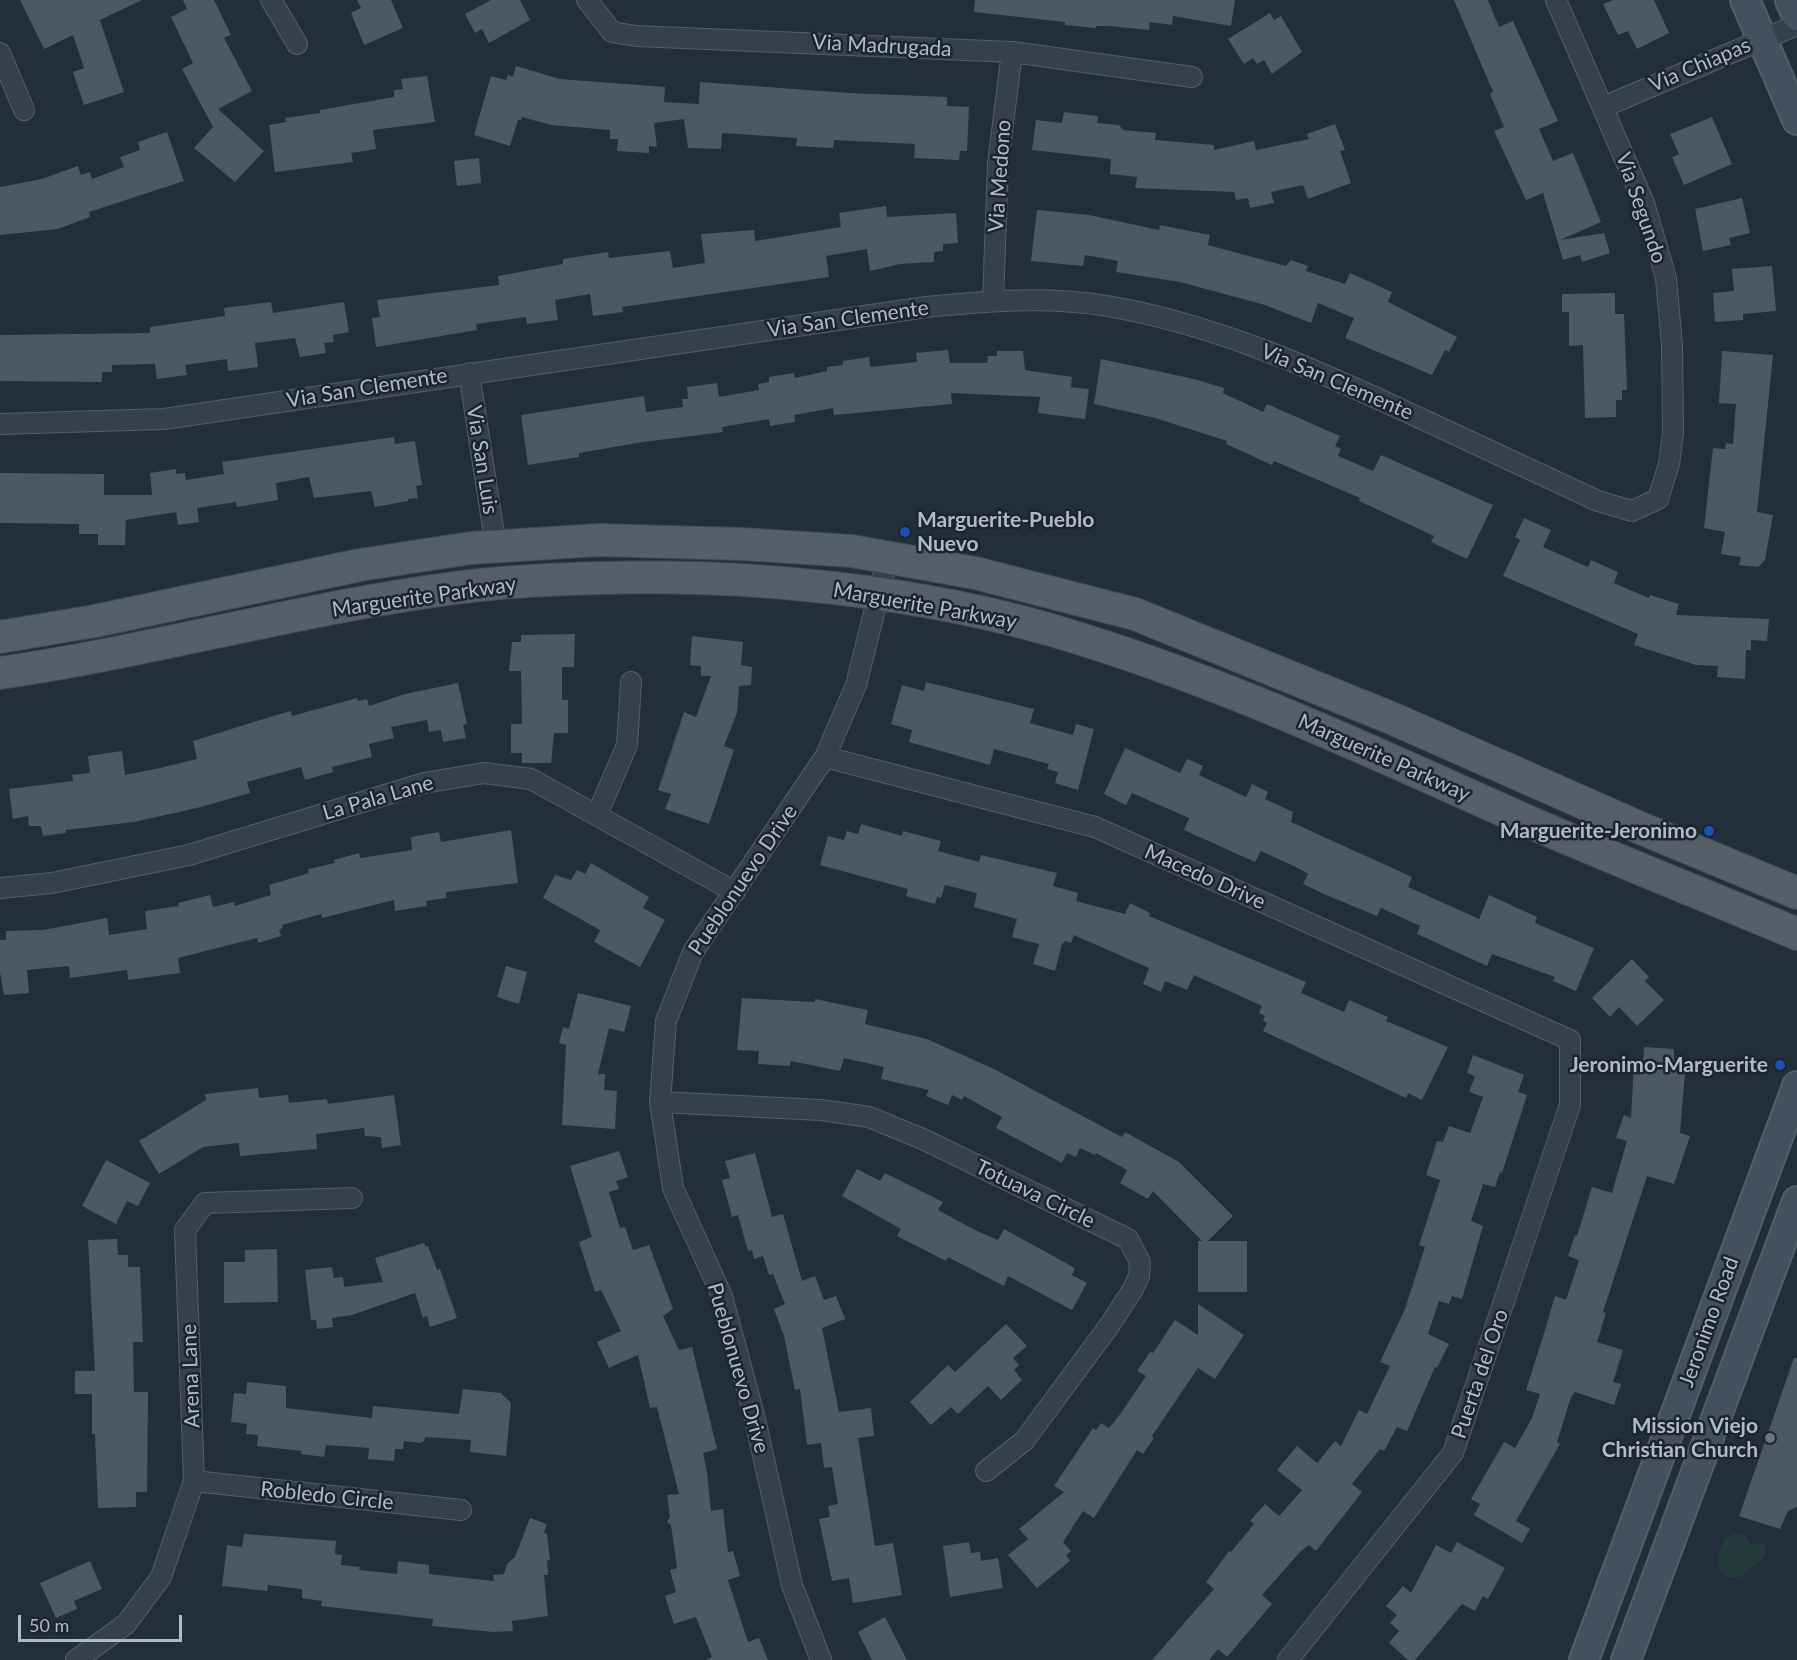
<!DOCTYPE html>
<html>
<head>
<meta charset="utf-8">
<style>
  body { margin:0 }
  #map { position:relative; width:1797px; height:1660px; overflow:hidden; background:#222e3a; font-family:Lato,sans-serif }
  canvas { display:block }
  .scale { position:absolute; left:18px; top:1615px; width:164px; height:27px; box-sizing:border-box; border:3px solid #b1bbc6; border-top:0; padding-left:8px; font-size:18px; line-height:21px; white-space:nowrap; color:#b1bbc6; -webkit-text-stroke:4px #1b252f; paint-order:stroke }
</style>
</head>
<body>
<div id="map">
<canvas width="1797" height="1660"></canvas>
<div class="scale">50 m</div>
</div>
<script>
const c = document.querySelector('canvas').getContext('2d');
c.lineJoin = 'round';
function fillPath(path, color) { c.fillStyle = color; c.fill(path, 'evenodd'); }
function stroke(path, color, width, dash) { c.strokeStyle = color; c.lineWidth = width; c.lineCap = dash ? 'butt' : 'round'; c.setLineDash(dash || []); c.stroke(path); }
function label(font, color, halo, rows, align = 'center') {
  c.font = font + ' Lato,sans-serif'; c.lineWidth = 5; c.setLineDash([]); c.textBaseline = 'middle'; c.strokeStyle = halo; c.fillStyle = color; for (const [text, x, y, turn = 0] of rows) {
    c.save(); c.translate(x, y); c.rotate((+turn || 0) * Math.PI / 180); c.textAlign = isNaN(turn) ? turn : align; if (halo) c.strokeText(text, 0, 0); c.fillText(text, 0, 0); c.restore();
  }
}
fillPath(new Path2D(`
  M1737 1533 1745 1536 1750 1544 1760 1543 1765 1546 1766 1555 1741 1577H1726L1718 1568 1720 1549 1724 1539Z`), '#243a3b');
fillPath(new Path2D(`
  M20 0H142L100 20 124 92 84 105 73 72 84 68 73 35 44 49Z
  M183 0H214L231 35 224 38 252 91 218 109 264 151 235 182 194 148 213 127 182 69 193 63 171 17 187 9Z
  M357 0H391L403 28 364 45 351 13 361 8Z
  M491 0H520L530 20 489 43 482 29 475 33 465 14Z
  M975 0H1235L1231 26 1173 16 1172 25 1150 22 1149 30 1108 26H1096V28L1065 25V22L974 12Z
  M1454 0H1488L1499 27 1513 21 1558 121 1539 129 1553 161 1573 153 1601 222 1560 240 1604 233 1610 253 1582 262 1580 255 1563 260 1543 193 1526 200 1494 131 1504 127 1490 94 1493 92Z
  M1613 0H1654L1669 33 1637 49 1628 31 1618 35 1603 4Z
  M1270 13 1274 20 1281 16 1302 52 1272 74 1264 60 1257 64 1253 58 1244 64 1228 39Z
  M516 66 560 79 665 87 664 102 699 104 700 82 848 93 947 97V106L969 107 967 151H960L959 160 914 158 915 144 834 140 833 148 796 146 797 138 722 133 721 149 688 148 684 119 654 123 657 147 649 146V153L617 151 618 139H610V130L551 125 522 117 521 120H518L510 146 474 135 491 76 506 80 508 75 513 77Z
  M427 76 435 122 373 130 376 149 351 153 353 162 275 172 269 125 286 122 285 118 320 113V110L394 97V90L403 89 401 79Z
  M1064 112 1098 116 1097 123 1119 125 1123 130 1156 133 1155 140 1214 145V150L1254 141 1256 150 1309 139 1307 134 1335 124 1345 150 1340 151 1351 183 1308 199 1303 185 1271 192 1274 203 1250 208 1248 198 1236 200 1234 192 1135 188 1137 177 1110 174 1111 159 1032 150 1036 120 1062 123Z
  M1712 117 1732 164 1684 185 1672 157 1679 154 1670 134Z
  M167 132 184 181 89 212 90 217 58 229 0 235V187L42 179 78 166 81 175 90 172 92 179 124 167 120 157 140 150 138 142Z
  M479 158 481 183 457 186 454 161Z
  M1742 198 1750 233 1729 238 1731 245 1703 251 1695 209Z
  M886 206 887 217 956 213 958 243 943 244V251L934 252V262L900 264 870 271 867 249 826 256 829 277 622 307 623 312 593 316 590 294 555 300 558 320 527 324 526 317 476 324 477 330 376 347 372 318 380 317 377 300 499 285 498 276 563 264V259L608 252 609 258 670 251 673 268 705 263 701 234 754 230 755 241 841 227 839 213Z
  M1037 210 1089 215 1159 230 1160 225 1210 235 1208 245 1286 266 1291 260 1308 266 1306 271 1345 284 1350 273 1392 292 1388 302 1457 337 1449 352 1445 350 1432 375 1345 338 1354 318 1318 303 1311 323 1265 305 1180 282 1116 272 1118 261 1085 255 1083 266 1031 261Z
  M1772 266 1776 311 1743 314V320L1715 322 1713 293 1734 291 1732 269Z
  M1615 293V314H1624L1627 390H1622V400H1616V417L1585 418 1583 345 1569 346V312H1562V294Z
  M271 302 273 313 344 302 349 332 333 335 334 342 324 343 326 353 300 357 295 338 255 343 258 367 228 371 227 359 185 365 187 375 157 379 155 364 112 365V372H102V382L0 381V335L150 333V327L225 316 224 308Z
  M948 350 950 363H987L988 356H997V351H1023L1025 370 1072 377 1071 387 1089 389 1085 419 1038 413 1040 397 951 393 952 404 834 415 833 408 794 415 795 422 770 426 769 419 722 427 723 432 643 442 579 453V457L528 465 521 415 644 396 646 412 683 407 682 399H688L687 387 717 383 719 397 759 390 758 384 769 382V377L794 373 795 378 827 371V367L843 365V361L869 357 870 367 917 362 916 353Z
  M1722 351 1773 355 1757 512 1773 515 1765 560 1758 567 1739 565 1741 557 1721 554 1725 532 1704 528 1713 448 1725 449 1726 443 1733 444 1736 404 1719 403Z
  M1101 359 1194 379 1224 388 1223 393 1263 412 1267 404 1340 436 1335 446 1341 449 1338 456 1373 471 1381 455 1493 505 1467 559 1431 542 1434 536 1359 501 1360 498 1274 461 1272 465 1226 444 1227 441 1155 418 1094 404Z
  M394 437 395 444 415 441 422 485 416 486 418 498 408 499V501L375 507 371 491 314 498 309 477 276 483 278 500 237 507 236 502 197 508 199 522 178 525 176 512 126 520 125 545H98V534H79V524L0 523V473L104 474V495H152L150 473 176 469V474L185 473 186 480 224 474 222 462Z
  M1524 518 1551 530 1543 547 1588 567 1591 560 1618 572 1614 583 1649 598 1650 595 1679 604 1676 615 1769 619 1767 641 1751 640V650H1746L1745 679 1717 677 1718 666 1696 665 1634 645 1638 634 1503 576 1520 540 1515 537Z
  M575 634 574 667H562V700H568V733H554L551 763H522V753H511V724H522L521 671H509L512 642H521V635Z
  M692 636 743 642 741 665 752 667 751 685 739 686 737 713 724 746 734 750 709 824 665 809 671 794 658 790 684 712 696 717 711 676H701V666L690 665Z
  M926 682 1034 709 1030 723 1073 735 1076 724 1094 729 1078 790 1055 783 1058 772 1047 769 1049 764 994 749 990 765 909 742 912 730 891 724 902 685 924 691Z
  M458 683 467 724 463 725 466 738 443 742 441 730 429 732 427 720 391 727 394 738 369 744 372 757 332 767 333 772 305 780 301 767 247 782 250 793 197 808 134 822 66 830V833L43 836 41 826H29L28 816 13 819 9 789 73 781 72 775 90 773 88 756 122 751 125 775 160 768 197 759 193 741 273 716 291 711 292 716 357 698 358 701 367 699 369 706 405 694Z
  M1125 748 1180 773 1187 759 1203 766 1199 775 1246 797 1252 784 1268 792 1265 799 1293 812 1291 822 1412 877 1408 887 1479 919 1489 895 1537 917 1535 923 1594 948 1576 991 1553 981 1555 977 1492 954 1487 966 1417 934 1420 926 1381 908 1377 916 1326 895 1303 884 1308 874 1300 869 1261 851 1255 862 1184 830 1189 818 1132 793 1126 805 1104 794Z
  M861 824 902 836 903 831 941 841 938 851 979 862 981 855 1057 873 1053 886 1078 893 1076 901 1125 914 1130 903 1150 913 1149 916 1306 982 1301 993 1344 1012 1349 1000 1388 1017 1386 1021 1448 1047 1422 1100 1408 1093 1406 1098 1263 1031 1267 1023 1263 1021 1265 1016 1259 1013 1262 1006 1194 975 1187 990 1165 981 1161 992 1143 984 1149 968 1074 935 1071 943 1065 941 1062 944 1055 971 1033 964 1039 944 1012 937 1017 919 974 907 977 893 945 885 941 898 937 897 935 904 906 896 908 889 820 865 828 836 844 840 847 831 858 834Z
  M511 830 518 883 446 892V898L426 901 427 906 395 911 394 900 322 918 321 914 282 925 283 928 279 930 281 936 258 943 257 938 178 958 180 973 128 980 127 970 70 978 69 966 27 970 29 993 4 995 0 972V940H6V931L43 930 107 918 109 935 147 929 145 911 179 906 178 903 210 895 213 907 234 902 235 906 271 895 269 885 309 873 308 869 335 863 334 860 359 853 360 858 412 850 411 837 439 832 441 842Z
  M591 863 649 897 643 908 665 920 640 967 594 942 600 930 543 898 555 875 571 880 577 870 585 874Z
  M1632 959 1649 977 1645 981 1664 1000 1637 1026 1619 1007 1610 1017 1592 998Z
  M506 966 527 972 519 1004 497 997Z
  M578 993 631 1006 624 1032 609 1028 598 1074H605L604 1090 617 1091 615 1129 562 1125 566 1045 559 1043 563 1027 569 1029Z
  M742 998 815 1002V999L868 1010 865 1024 927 1039 994 1069 1122 1137 1125 1132 1179 1162 1233 1216 1208 1241H1247V1292H1198V1241H1202L1153 1191 1148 1199 1120 1183 1127 1170 1096 1153 1095 1155 1080 1148 1076 1157 1067 1153 1062 1163 996 1128 1002 1117 964 1096 962 1100 952 1095 948 1105 926 1096 929 1090 881 1079 884 1067 844 1058 840 1071 791 1061 790 1066 758 1064 759 1051 737 1050Z
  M1644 1047 1674 1049V1060L1686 1061 1680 1133 1690 1136 1674 1184 1647 1176 1603 1312 1606 1313 1597 1342 1623 1350 1613 1382 1621 1384 1614 1405 1575 1392 1571 1397 1557 1442 1560 1444 1516 1521 1530 1529 1522 1543 1474 1515 1480 1504 1471 1499 1504 1442 1515 1448 1532 1418 1540 1394 1526 1390 1545 1330 1555 1296 1566 1300 1579 1260 1568 1256 1575 1235 1577 1236 1592 1187 1612 1193 1627 1141 1616 1138 1624 1115 1631 1118 1634 1065H1643Z
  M1473 1055 1524 1075 1518 1092 1527 1095 1502 1173 1500 1172 1495 1187 1483 1184 1471 1221 1483 1226 1462 1299 1452 1296 1449 1304 1439 1301 1428 1334 1449 1344 1437 1368 1435 1367 1407 1431 1397 1427 1384 1451 1380 1449 1352 1484 1362 1492 1316 1551 1309 1545 1300 1552 1262 1595 1272 1604 1227 1657 1218 1649 1209 1660H1152L1214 1589 1206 1582 1229 1551 1231 1552 1254 1524 1250 1521 1265 1504 1279 1516 1302 1490 1277 1470 1297 1446 1317 1463 1335 1441 1341 1446 1359 1410 1367 1414 1390 1366 1380 1362 1405 1309 1425 1247 1419 1245 1440 1180 1426 1175 1437 1141 1443 1142 1449 1126 1470 1133 1483 1097 1469 1092 1475 1076 1467 1073Z
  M258 1088 259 1098 288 1095 289 1103 327 1099 328 1104 394 1095 401 1145 382 1148 381 1137 365 1136 364 1128 316 1134 317 1149 240 1156 239 1143 203 1147 159 1174 139 1141 206 1100 205 1094Z
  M619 1151 628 1177 616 1181 619 1189 609 1192 620 1228 625 1227 633 1250 649 1245 673 1309 663 1316 679 1350 692 1347 717 1449 703 1453 707 1472 711 1511 723 1509 728 1552 733 1551 740 1576 728 1580 748 1642 759 1638 768 1660H706L712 1657 696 1617 674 1624 665 1596 676 1592 670 1570 677 1568 671 1525 667 1522 670 1517 667 1495 679 1494 657 1407 650 1408 638 1355 609 1368 597 1342 621 1331 601 1290 595 1292 579 1242 592 1237 570 1166Z
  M755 1153 772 1217 783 1214 802 1281 815 1276 824 1300 836 1296 845 1319 822 1328 839 1412 871 1408 874 1436 858 1438 875 1546 893 1543 902 1595 853 1603 849 1578 832 1581 819 1519 830 1517 828 1506 838 1504 832 1467 824 1468 821 1443 807 1445 800 1389 795 1390 784 1336 774 1309 785 1304 773 1274 769 1275 763 1256 754 1259 752 1250 748 1251 738 1215 732 1217 722 1180 730 1178 725 1161Z
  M106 1160 150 1183 138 1206 127 1201 116 1224 82 1206Z
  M857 1169 880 1181 885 1173 943 1202 938 1210 975 1230 998 1240 1004 1229 1075 1268 1072 1275 1087 1283 1072 1310 1008 1276 1004 1286 948 1257 946 1261 897 1236 901 1229 842 1196Z
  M117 1239 118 1255H128V1267H140L143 1342H133L134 1392H148L147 1492H136V1507L98 1508 95 1434H92V1394H75V1371H95L88 1240Z
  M424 1243 426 1247 428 1246 437 1270 440 1269 457 1318 430 1327 427 1316 423 1318 415 1293 352 1315 332 1318 333 1327 317 1329 316 1320H311L305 1270 332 1267 334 1278 343 1277 344 1287 383 1282 375 1258Z
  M277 1249 278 1302 224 1303V1262H245V1250Z
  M1198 1304 1244 1335 1215 1379 1198 1368 1152 1436 1154 1438 1143 1454 1137 1450 1094 1518 1083 1511 1063 1542 1071 1551 1066 1555 1070 1561 1037 1588 1008 1555 1028 1539 1019 1529 1064 1492 1054 1486 1093 1428 1096 1430 1101 1423 1109 1428 1121 1413 1146 1376 1137 1371 1150 1352 1153 1353 1175 1320 1198 1335Z
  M1006 1324 1027 1346 1013 1358 1019 1365 1014 1370 1022 1380 1001 1400 988 1386 958 1414 951 1407 931 1425 910 1402 948 1365 955 1372Z
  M1794 1358H1797V1507L1788 1511 1780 1529 1739 1516Z
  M247 1382 286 1386V1408L372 1418 373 1406 459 1414 463 1389 501 1393 511 1403 506 1456 470 1452 471 1440 425 1437 424 1441 420 1443 404 1441 403 1449H395L394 1461 368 1459 369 1448 326 1445 324 1457 301 1454 302 1451 257 1446 258 1435 246 1434 247 1424 231 1422 234 1393 246 1394Z
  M530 1518 547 1524 544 1532 547 1534 550 1560H547L548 1575H544L548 1616 512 1621 513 1631 493 1632 432 1626 433 1619 321 1606 322 1601 302 1598V1589L268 1585 267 1591 222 1586 227 1545 242 1547 244 1534 336 1541 335 1554 342 1555 341 1565 360 1567 359 1570 397 1574 398 1561 429 1565V1574L494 1581 493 1575 504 1574 507 1564 515 1557Z
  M969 1542 971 1553 980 1552 981 1561 998 1558 1003 1588 950 1597 943 1546Z
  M1457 1542 1505 1568 1488 1599 1483 1596 1475 1611 1462 1604 1415 1660H1408L1389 1643 1399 1631 1390 1623 1397 1615 1386 1606 1403 1586 1411 1593 1436 1545 1451 1553Z
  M90 1561 102 1589 74 1601 77 1609 56 1618 40 1583Z
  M885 1617 907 1660H872L858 1632Z`), '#4b5965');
const minor = new Path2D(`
  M271 0 297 44
  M587 0 612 32 636 36 1012 52 1192 77
  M0 53 24 110
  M1603 107 1797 25
  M993 301 998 163 1012 52
  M469 373 496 547
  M0 424 164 419 926 307C987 301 1047 296 1107 306 1214 324 1312 368 1409 413 1472 442 1535 472 1598 501L1632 511 1658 499 1669 464 1673 432 1672 345 1666 278 1644 203 1556 0
  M825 757 1095 827 1570 1040V1105L1453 1453 1288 1660
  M597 815 627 745 631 682
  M0 888 52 883 189 855 424 783 484 773 531 779 735 892
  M660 1102 821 1110 869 1117 925 1140 1128 1239 1140 1262 1139 1276 1133 1289 1109 1326 1024 1441 986 1471
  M194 1481 461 1510
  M76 1660 126 1624 161 1577 194 1481 185 1230 205 1203 352 1198
  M821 1660 792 1585 754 1415 722 1296 673 1188 660 1102 666 1021 693 952 825 757 856 685 888 557`);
const secondary = new Path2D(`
  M1745 0 1797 120
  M1790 0 1797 16
  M1584 1660 1797 1086
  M1626 1660 1797 1201`);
const primary = new Path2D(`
  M0 637 95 621 360 565 471 548 599 540 742 544 852 551 975 573 1135 614 1396 720 1638 827 1797 893
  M0 673C158 650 312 605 471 586 514 581 559 579 602 578 746 573 920 591 1058 632 1217 679 1368 750 1520 818 1611 858 1705 895 1797 934`);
stroke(minor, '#545e68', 22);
stroke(secondary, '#545e68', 32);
stroke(primary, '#3f4953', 34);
stroke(minor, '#36404a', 20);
stroke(secondary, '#44505d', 28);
stroke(primary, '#545f6a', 32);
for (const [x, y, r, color] of [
  [905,532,6,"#1a4fb4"],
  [1709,831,6,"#1a4fb4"],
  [1780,1065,6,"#1a4fb4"],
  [1770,1438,6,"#6b7280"]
]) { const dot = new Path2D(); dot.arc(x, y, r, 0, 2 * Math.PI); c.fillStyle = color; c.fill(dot); stroke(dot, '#1b252f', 2); }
label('21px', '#b1bbc6', '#1b252f', [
  ["Via Madrugada",882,46,3],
  ["Via Chiapas",1700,65,-23],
  ["Via Medono",1000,176,-86],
  ["Via Segundo",1641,208,71],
  ["Via San Clemente",848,319,-8],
  ["Via San Clemente",1337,382,23],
  ["Via San Clemente",367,388,-9],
  ["Via San Luis",482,460,81],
  ["Marguerite Parkway",424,597,-8],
  ["Marguerite Parkway",925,606,10],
  ["Marguerite Parkway",1384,758,24],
  ["La Pala Lane",378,798,-16],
  ["Macedo Drive",1205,877,24],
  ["Pueblonuevo Drive",743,880,-56],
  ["Totuava Circle",1035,1194,26],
  ["Jeronimo Road",1709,1322,-70],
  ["Pueblonuevo Drive",738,1368,74],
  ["Puerta del Oro",1480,1374,-71],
  ["Arena Lane",191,1376,-92],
  ["Robledo Circle",327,1496,6]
]);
label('bold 21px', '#b1bbc6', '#1b252f', [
  ["Marguerite-Pueblo",917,520,"left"],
  ["Nuevo",917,544,"left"],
  ["Marguerite-Jeronimo",1697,831],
  ["Jeronimo-Marguerite",1768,1065],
  ["Mission Viejo",1758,1426],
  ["Christian Church",1758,1450]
], 'right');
</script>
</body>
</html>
